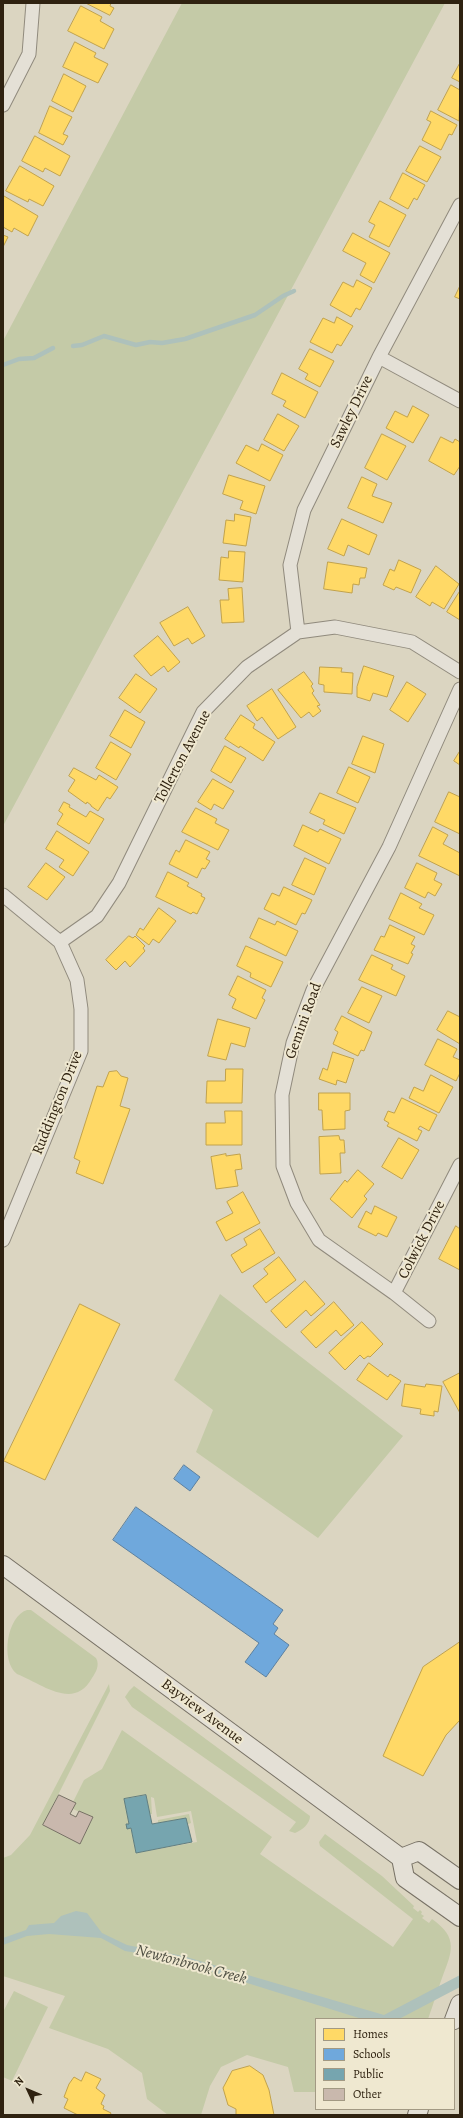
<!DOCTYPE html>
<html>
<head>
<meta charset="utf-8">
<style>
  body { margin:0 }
  #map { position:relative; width:463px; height:2118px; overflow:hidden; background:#dbd5c1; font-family:Alegreya,serif }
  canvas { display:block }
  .frame { position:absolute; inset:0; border:4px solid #2f2210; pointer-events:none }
  .legend { position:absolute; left:315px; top:2018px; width:140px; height:92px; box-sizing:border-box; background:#efe8d0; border:1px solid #a29983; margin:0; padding:5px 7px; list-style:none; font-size:12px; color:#2f2210 }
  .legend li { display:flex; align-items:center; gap:8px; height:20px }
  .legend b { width:20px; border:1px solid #a29983 }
  .north { position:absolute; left:8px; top:2070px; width:40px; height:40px; -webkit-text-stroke:3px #efe8d0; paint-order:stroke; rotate:314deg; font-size:11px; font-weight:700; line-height:16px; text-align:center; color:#2f2210 }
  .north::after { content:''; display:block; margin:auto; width:14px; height:18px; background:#2f2210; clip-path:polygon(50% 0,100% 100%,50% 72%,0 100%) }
</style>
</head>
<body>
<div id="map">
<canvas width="463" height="2118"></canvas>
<div class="frame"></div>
<ul class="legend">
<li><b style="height:11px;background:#ffd966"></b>Homes</li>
<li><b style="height:11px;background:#6fa8dc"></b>Schools</li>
<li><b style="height:11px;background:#76a5af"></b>Public</li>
<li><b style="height:11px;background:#c9b8ad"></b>Other</li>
</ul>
<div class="north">N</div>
</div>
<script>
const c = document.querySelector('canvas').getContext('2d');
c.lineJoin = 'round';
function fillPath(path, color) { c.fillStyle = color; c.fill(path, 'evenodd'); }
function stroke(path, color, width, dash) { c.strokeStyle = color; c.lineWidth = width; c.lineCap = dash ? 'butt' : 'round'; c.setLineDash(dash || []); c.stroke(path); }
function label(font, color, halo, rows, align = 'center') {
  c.font = font + ' Alegreya,serif'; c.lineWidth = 4; c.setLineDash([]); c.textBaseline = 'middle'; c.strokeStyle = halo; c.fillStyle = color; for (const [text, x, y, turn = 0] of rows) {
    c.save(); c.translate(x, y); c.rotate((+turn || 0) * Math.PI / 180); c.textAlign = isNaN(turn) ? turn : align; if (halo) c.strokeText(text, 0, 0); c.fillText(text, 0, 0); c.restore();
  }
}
fillPath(new Path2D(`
  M182 3H445L3 826V341Z
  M220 1294 403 1436 318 1538 196 1452 213 1410 174 1380Z
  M27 1610H31L96 1658C100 1665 96 1672 92 1678 74 1711 42 1684 17 1674 0 1661 7 1616 27 1610Z
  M109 1684 110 1691 43 1825 80 1843 93 1818 73 1809 76 1803 73 1802 84 1780 102 1769 122 1730 272 1837 260 1854 393 1947 413 1919 320 1846 319 1842 325 1834 382 1876 414 1906 413 1908 418 1912 420 1910 422 1912 421 1914 424 1916 422 1918 429 1923 432 1919C459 1938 452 1952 442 1978 437 1992 433 2005 428 2019H316V2092H294L288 2067 247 2055 221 2067 210 2086 201 2115H168L147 2099 142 2073 108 2049 49 2028 65 1996 3 1976V1858L11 1855 30 1835ZM146 1795 150 1814H152L151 1797 154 1798 157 1817 191 1811 197 1842 136 1853 131 1828 127 1829V1824H129L125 1799Z
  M134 1686 310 1816C310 1824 302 1830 295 1833L289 1831 296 1822 132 1707 125 1697 129 1691Z
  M189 1814 191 1823 188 1824 186 1818 158 1823V1820Z
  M14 1991 48 2007 12 2081 3 2077V2012Z`), '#c4caa7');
fillPath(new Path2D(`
  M76 1911 87 1913 102 1933 127 1945 183 1956 384 2015 460 1975V1987L399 2019H362L190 1965 161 1957 125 1951 101 1938 49 1934 27 1936 3 1945V1938L26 1930 29 1925 54 1923 61 1916Z`), '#aec1bb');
const homes = new Path2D(`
  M86 3H111L110 6 114 8 110 15Z
  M81 6 102 17 100 21 114 29 104 49 68 31Z
  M75 42 96 53 94 57 108 64 98 83 63 67Z
  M460 63V82L452 78Z
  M64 74 86 86 73 112 52 101Z
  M451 85 460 90 459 121 438 110Z
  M50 106 72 117 63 134 68 136 63 145 39 133Z
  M431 111 457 125 452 135 449 134 441 150 422 140 431 122 427 120Z
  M35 136 70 156 60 176 45 168 43 172 22 161Z
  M420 146 441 157 427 182 406 171Z
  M20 166 54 186 43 206 29 199 28 202 6 191Z
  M403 173 425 185 417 200 414 198 408 209 390 199Z
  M4 196 38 216 28 236 14 228 12 232 3 227Z
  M380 201 406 215 389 247 369 237 375 225 369 222Z
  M353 233 390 253 374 283 360 275 366 263 343 251Z
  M3 235 8 237 3 247Z
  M357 280 372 288 360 310 356 308 351 317 330 305 343 282 353 287Z
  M460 286V299L455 297Z
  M337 317 353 326 341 346 337 344 332 353 310 342 323 318 334 323Z
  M310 349 334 361 320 387 305 379 308 374 299 369Z
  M282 373 318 392 305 418 283 406 286 401 272 394Z
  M413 406 429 415 413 443 386 428 395 411 407 417Z
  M278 414 299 426 284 451 264 440Z
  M382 434 406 446 387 480 365 468Z
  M441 437 453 443 455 439 460 442V466L454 475 429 461Z
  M262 444 283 455 270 481 236 463 246 445 258 451Z
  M229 475 265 486 256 514 240 509 243 501 223 494Z
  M362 477 377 484 372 496 392 503 383 523 348 508Z
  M235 514 251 517 246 546 223 543 226 520 234 521Z
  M342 519 377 535 369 555 348 545 344 556 328 549Z
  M229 551 245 552 243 582 219 580 221 557 228 558Z
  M399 560 421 570 411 593 396 587 394 590 383 585 390 569 394 571Z
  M328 562 367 568 365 578H360L359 585 353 584 352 593 324 589Z
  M436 566 459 584 444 609 432 602 430 606 416 597Z
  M242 588 244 622 222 623 220 600H229L228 589Z
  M460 591V620L447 612Z
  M188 607 205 636 192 644 188 638 174 646 160 623Z
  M158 636 180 662 168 672 164 666 151 676 134 656Z
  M364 666 394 676 387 697 373 693 370 701 357 697V687Z
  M320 667 342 668 341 672 353 673 352 694 324 692V685L319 684Z
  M304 672 313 684 311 686 314 691 312 693 320 705 317 706 321 711 313 717 309 712 301 718 278 690Z
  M136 674 157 689 140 713 119 698Z
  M407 682 426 694 408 722 390 710Z
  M272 689 296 727 278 739 262 717 257 721 247 706Z
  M125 710 145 722 131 748 110 736Z
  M241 715 255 724 253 728 275 742 263 761 240 746 239 748 225 739Z
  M363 736 384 744 375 773 352 764Z
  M111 742 131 754 116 780 96 768Z
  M225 746 246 758 231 783 211 771Z
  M460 751V765L454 761Z
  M349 767 370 777 358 803 337 793Z
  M74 768 96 780 99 775 118 787 110 799 107 797 98 811 91 806V805L87 802 86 804 68 791 75 780 69 776Z
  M213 779 234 791 223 809 214 804 211 810 198 802Z
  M449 792 460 797V834L435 822Z
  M320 793 356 808 344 834 323 824 325 820 310 813Z
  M64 802 70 805 69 807 86 817 90 811 104 819 89 844 57 824 63 814 59 811Z
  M196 808 217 819 215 823 229 830 218 850 182 832Z
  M303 825 318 832 320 829 341 839 329 864 294 846Z
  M433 827 448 835 443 844 460 853V876L419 856Z
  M57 831 89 852 73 876 59 867 64 860 46 849Z
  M186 840 210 852 206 859 210 861 205 869 202 868 197 878 169 864 176 850 179 852Z
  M305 858 326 868 314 895 292 885Z
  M46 863 65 877 47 900 28 887Z
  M417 863 437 873 434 880 442 884 435 896 428 892 425 898 405 888Z
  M168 872 189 883 187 886 202 894 201 896 205 898 197 914 193 912 191 914 156 897Z
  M284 887 312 900 305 914 302 913 296 925 264 909 272 893 279 896Z
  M401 893 422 904 419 908 434 915 424 935 389 919Z
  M159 908 176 921 159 943 153 939 149 945 136 935 140 928 143 930Z
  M259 918 275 925 277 921 298 931 286 956 250 938Z
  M390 925 415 937 411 944 415 946 411 953 413 954 408 964 374 950 381 936 384 937Z
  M129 936 133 938 135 936 145 946 143 948 145 951 130 967 125 961 116 970 106 960Z
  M246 946 283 962 271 987 250 977 251 973 237 966Z
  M372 955 393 965 391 969 405 976 396 996 359 980Z
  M238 976 266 990 262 998 265 1000 256 1019 232 1008 236 999 229 995Z
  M362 987 382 996 369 1023 348 1013Z
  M448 1011 460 1017V1044L437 1030Z
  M342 1016 372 1032 364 1051 361 1050 358 1056 333 1044 338 1032 335 1030Z
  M218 1019 250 1028 245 1047 231 1043 226 1060 208 1056Z
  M438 1039 457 1049 453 1057 460 1060V1073L456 1081 425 1065Z
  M333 1052 354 1059 346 1083 337 1080 336 1085 319 1079 323 1068 327 1070Z
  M226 1069H243L242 1103H206L207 1081H225Z
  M117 1071 121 1076 128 1078 120 1106 130 1109 103 1184 76 1173 80 1161 74 1158 97 1086 103 1087 109 1072Z
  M431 1075 453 1087 439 1113 409 1098 414 1087 423 1091Z
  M319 1093H350V1110L345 1111V1129L323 1130 322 1110H319Z
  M402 1098 437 1115 429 1131 420 1126 418 1129 422 1131 417 1141 387 1126 389 1123 384 1120 388 1111 394 1113Z
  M225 1111H242V1145H206V1123H225Z
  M339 1136 340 1140H344L345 1153H340L341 1173 320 1174 319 1137Z
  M399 1138 419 1150 402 1179 382 1167Z
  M226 1154V1156L240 1154 242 1169 235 1170 238 1186 216 1189 211 1157Z
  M358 1170 374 1184 364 1196 367 1199 352 1218 330 1199 345 1180 347 1182Z
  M243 1192 260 1223 226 1241 216 1222 233 1213 227 1202Z
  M375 1206 397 1217 387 1237 378 1233 376 1236 358 1227 366 1211 371 1214Z
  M456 1226 460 1229V1270L439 1259Z
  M260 1229 275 1253 242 1273 231 1255 247 1245 244 1239Z
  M279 1257 296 1280 266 1303 253 1286 268 1274 264 1269Z
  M305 1281 325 1304 311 1316 306 1310 286 1328 271 1311Z
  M334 1302 354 1325 341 1336 336 1330 316 1348 301 1332Z
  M80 1304 120 1324 45 1480 4 1461Z
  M362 1322 383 1344 370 1357 368 1356 364 1359 360 1355 345 1370 329 1353Z
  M369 1363 388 1377 390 1374 401 1381 387 1400 357 1380Z
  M460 1373V1413L443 1382Z
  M405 1384 425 1387 426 1384 442 1386 438 1412 434 1411V1416L420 1414 421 1409 402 1406Z
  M460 1642V1720L446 1735 423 1776 383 1756 423 1667Z
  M250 2066 263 2075 269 2090 274 2115H236V2109L228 2105 223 2088 232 2071Z
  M86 2072 101 2079 96 2088 105 2095 101 2104 104 2106 103 2109 111 2113 110 2115H78L64 2108 68 2099 64 2097 69 2084 74 2077 81 2081Z`);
fillPath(homes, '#ffd966');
stroke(homes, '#c1a24c', 1);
const schools = new Path2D(`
  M184 1465 200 1477 190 1491 174 1479Z
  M136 1507 283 1610 273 1624 278 1628 274 1634 289 1645 266 1677 245 1662 259 1643 113 1540Z`);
fillPath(schools, '#6fa8dc');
stroke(schools, '#5c809f', 1);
const public = new Path2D(`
  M146 1795 152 1824 186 1818 192 1842 136 1853 131 1828 127 1829 126 1824H129L124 1799Z`);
fillPath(public, '#76a5af');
stroke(public, '#617e7f', 1);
stroke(new Path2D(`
  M73 346 82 345 104 336 136 345 150 342 162 343 185 339 255 315 283 296 294 291
  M3 365 19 359 34 358 53 348`), '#aec1bb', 4.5);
const building = new Path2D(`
  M59 1795 76 1803 70 1814 76 1817 79 1811 93 1817 80 1844 43 1825Z`);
fillPath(building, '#c9b8ad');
stroke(building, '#777165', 1);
const minor = new Path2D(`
  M3 105 29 54 33 3
  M379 357 460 401
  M298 632 290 565 304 510 379 357 460 205
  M3 895 60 942 77 980 81 1009V1051L3 1240
  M60 942 97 916 119 883 203 712 247 667 298 632 335 627 412 642 460 672
  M394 1293 460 1165
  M429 1321 394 1293 319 1240 297 1203 283 1166 282 1095 293 1043 313 990 389 847 460 689`);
const secondary = new Path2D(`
  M3 1565 401 1858 405 1878 460 1917
  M401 1858 419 1851 460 1880
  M454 2020 460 2004
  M417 2115 419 2109`);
stroke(minor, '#908a7d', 15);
stroke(secondary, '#777165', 20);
stroke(minor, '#e4e0d6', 13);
stroke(secondary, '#e4e0d6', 18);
label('15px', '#2f2210', '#efe8d0', [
  ["Sawley Drive",352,412,-64],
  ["Tollerton Avenue",183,757,-62],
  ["Gemini Road",304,1021,-70],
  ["Ruddington Drive",58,1103,-68],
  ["Colwick Drive",422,1240,-63],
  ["Bayview Avenue",202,1712,37]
]);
label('italic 16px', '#4f4f43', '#efe8d0', [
  ["Newtonbrook Creek",191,1965,15]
]);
</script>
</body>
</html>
